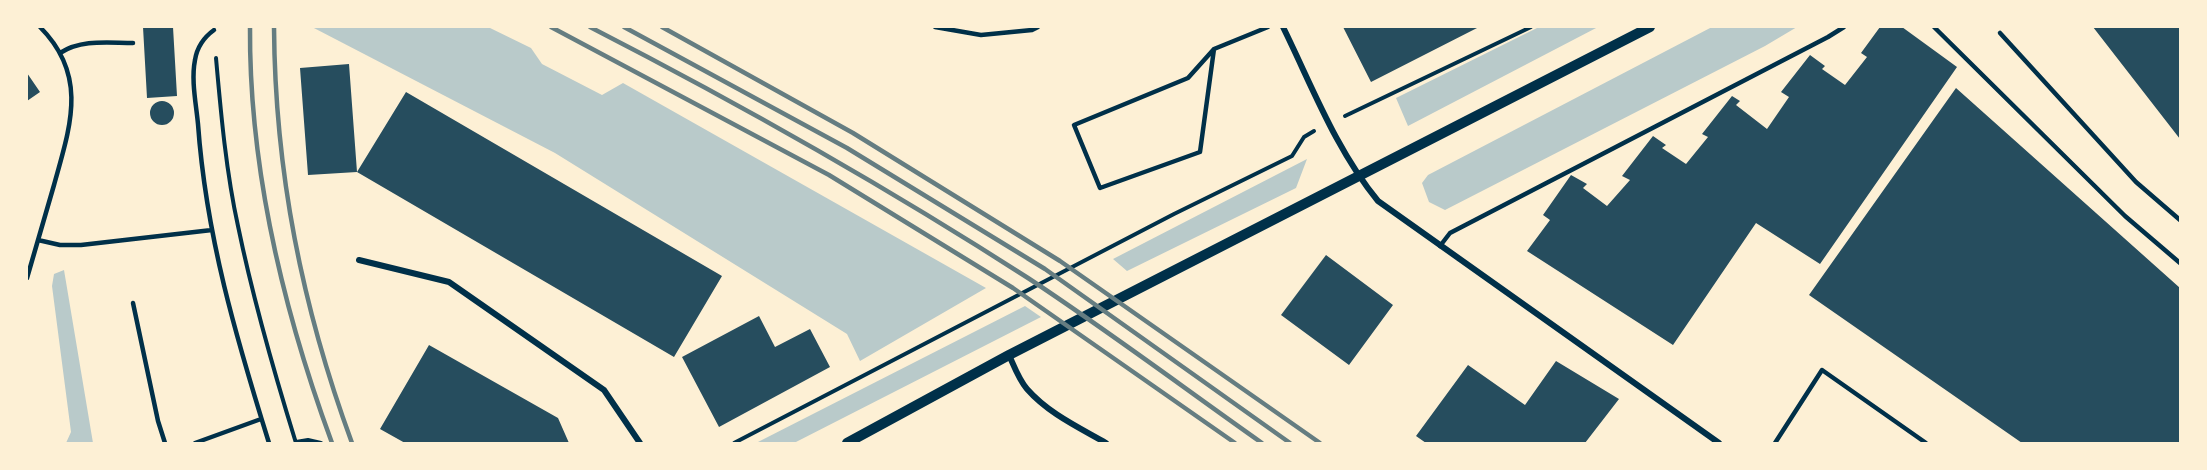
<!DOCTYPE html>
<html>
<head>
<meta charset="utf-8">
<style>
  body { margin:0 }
  #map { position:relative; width:2207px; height:470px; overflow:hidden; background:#fdf0d5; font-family:Inter,sans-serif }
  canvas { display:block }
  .frame { position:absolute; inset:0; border:28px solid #fdf0d5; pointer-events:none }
</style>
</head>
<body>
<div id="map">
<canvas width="2207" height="470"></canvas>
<div class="frame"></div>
</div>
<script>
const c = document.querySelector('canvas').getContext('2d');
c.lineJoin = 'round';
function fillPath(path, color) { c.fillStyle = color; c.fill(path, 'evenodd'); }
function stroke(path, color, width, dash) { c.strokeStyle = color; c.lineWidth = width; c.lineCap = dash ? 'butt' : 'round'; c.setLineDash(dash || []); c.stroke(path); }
fillPath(new Path2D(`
  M312 27H488L531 48 542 64 602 95 623 83 986 288 860 361 847 334 555 153Z
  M1539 27H1598L1408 126 1396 98Z
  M1712 27H1797L1765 46 1445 210 1429 202 1422 183 1428 175Z
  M1307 159 1296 188 1127 271 1113 259Z
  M64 270 93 443H66L71 432 52 286 54 274Z
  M1025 306 1041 317 794 443H756Z`), '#b9caca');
fillPath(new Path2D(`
  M143 27H173L177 96 147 98Z
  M1343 27H1479L1371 82Z
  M1880 27H1902L1957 67 1820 264 1756 223 1673 345 1527 251 1550 220 1543 215 1571 175 1587 184 1583 188 1607 206 1630 180 1622 176 1653 136 1666 145 1662 148 1686 164 1708 137 1702 134 1732 96 1740 101 1736 105 1767 129 1789 97 1781 92 1810 55 1825 66 1822 69 1845 85 1867 57 1861 53Z
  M2093 27H2180V139Z
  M349 64 357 172 308 175 300 68Z
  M27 73 40 92 27 101Z
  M1956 88 2180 288V443H2022L1809 295Z
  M406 92 722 276 674 357 357 172Z
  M150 113a12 12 0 1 1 24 0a12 12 0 1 1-24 0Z
  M1326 255 1393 305 1349 365 1281 315Z
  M759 316 775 347 810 329 830 367 719 427 682 357Z
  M429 345 558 418 569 443H405L380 429Z
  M1556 361 1619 399 1585 443H1426L1416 436 1468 365 1525 405Z`), '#264d5e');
stroke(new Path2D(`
  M216 58C221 114 226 171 238 226 253 299 274 372 296 443
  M1345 116 1531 27
  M296 442 308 440 321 443
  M734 443 1174 214 1292 156 1304 137 1314 131`), '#003049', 4);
stroke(new Path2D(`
  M935 27 981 35 1032 30 1038 27
  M1934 27 2125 216 2180 263
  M214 30C203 38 197 47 195 60 191 80 196 103 198 124 206 236 236 337 269 443
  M2000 33 2136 182 2180 220
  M1214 49 1200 152 1100 188 1074 125 1188 78 1214 49 1268 27
  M60 53C82 39 108 43 133 43
  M38 240 60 245H81L212 230
  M1440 246 1450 233 1828 37 1844 27
  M27 278C36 247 45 216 54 185 70 127 89 76 40 27
  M133 303 158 421 165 443
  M195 443 261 419
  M1775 443 1822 370 1926 443`), '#003049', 4.5);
stroke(new Path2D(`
  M1283 27C1312 86 1336 150 1378 201L1719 443
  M359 260 449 282 604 390 640 443
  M1009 355C1014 366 1019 380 1027 389 1048 413 1078 427 1106 443`), '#003049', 6);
stroke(new Path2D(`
  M847 443 1009 355 1650 27`), '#003049', 10);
stroke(new Path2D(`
  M250 27C249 169 283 310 332 443
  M274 27C275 172 302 307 352 443
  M551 27 829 175 1013 288 1235 443
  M590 27C738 103 888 188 1028 278 1107 330 1184 388 1262 443
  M624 27 847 148 1045 269 1290 443
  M662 27 853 133 1060 261 1320 443`), '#657d81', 4.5);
</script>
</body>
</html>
